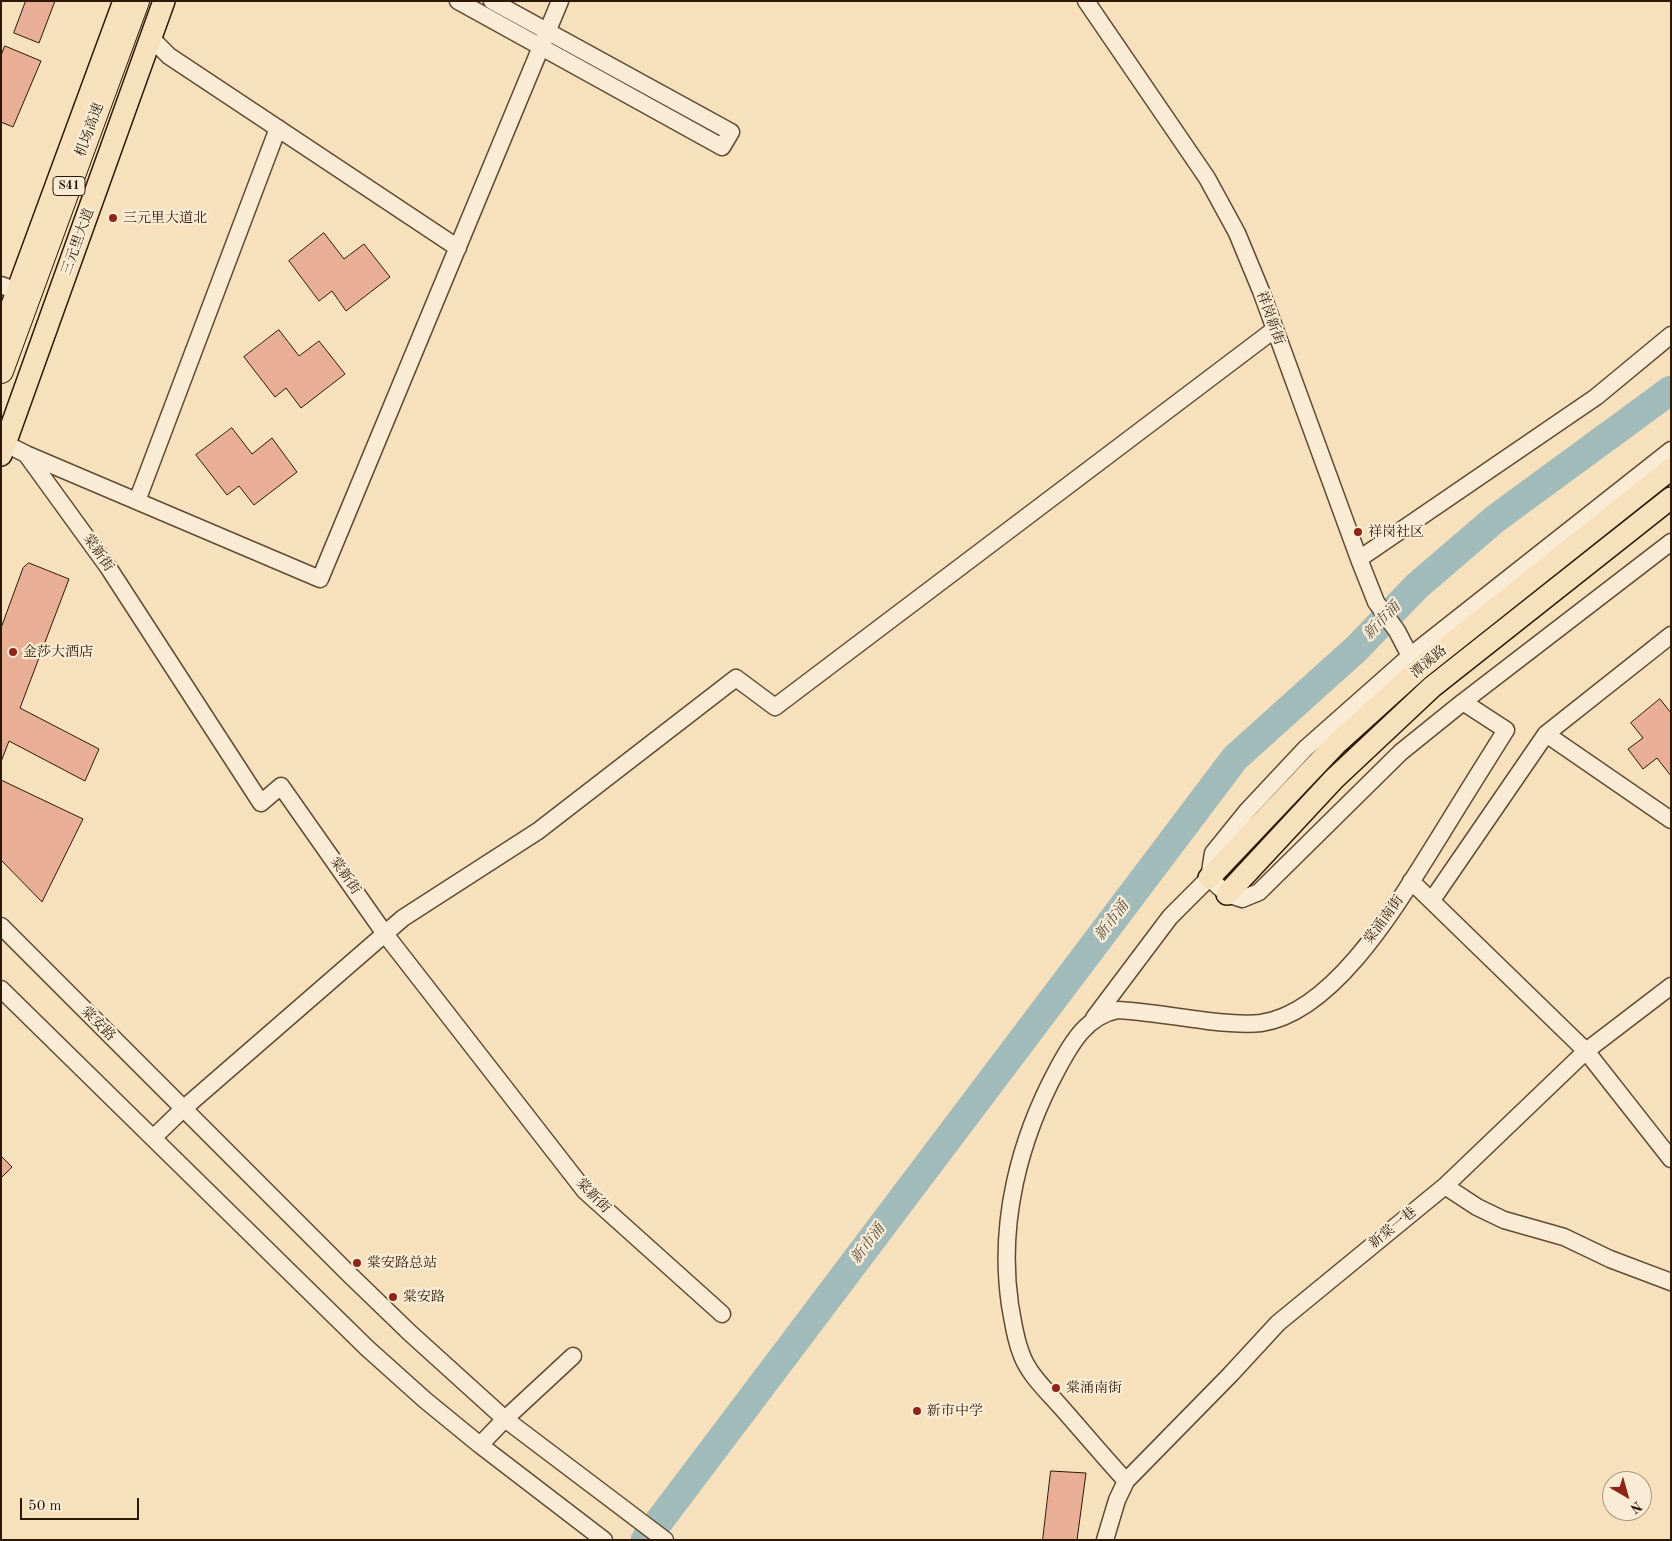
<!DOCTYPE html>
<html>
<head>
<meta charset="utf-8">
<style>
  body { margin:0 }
  #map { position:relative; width:1672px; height:1541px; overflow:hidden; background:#f7e1bd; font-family:"Old Standard TT",serif }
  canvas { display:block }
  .frame { position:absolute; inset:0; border:2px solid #2d1806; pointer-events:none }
  .north { position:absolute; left:1602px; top:1471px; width:50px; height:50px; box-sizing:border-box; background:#faecd4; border:1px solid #a89782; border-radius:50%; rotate:142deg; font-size:14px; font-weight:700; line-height:20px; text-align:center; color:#2d1806 }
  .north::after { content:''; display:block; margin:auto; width:18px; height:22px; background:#8f2418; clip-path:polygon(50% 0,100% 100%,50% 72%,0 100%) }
  .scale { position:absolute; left:20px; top:1498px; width:119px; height:22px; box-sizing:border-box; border:2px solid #2d1806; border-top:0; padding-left:6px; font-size:15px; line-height:18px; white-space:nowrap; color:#2d1806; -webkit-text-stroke:4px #faecd4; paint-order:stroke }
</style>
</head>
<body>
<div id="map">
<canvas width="1672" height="1541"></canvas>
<div class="frame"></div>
<div class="north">N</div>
<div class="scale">50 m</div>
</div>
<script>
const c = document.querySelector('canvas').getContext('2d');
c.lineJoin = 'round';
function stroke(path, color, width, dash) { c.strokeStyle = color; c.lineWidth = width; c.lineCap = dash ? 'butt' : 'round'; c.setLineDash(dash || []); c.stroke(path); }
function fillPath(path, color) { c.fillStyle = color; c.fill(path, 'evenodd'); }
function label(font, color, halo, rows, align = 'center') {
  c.font = font + ' "Old Standard TT","Noto Serif SC",serif'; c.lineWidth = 4.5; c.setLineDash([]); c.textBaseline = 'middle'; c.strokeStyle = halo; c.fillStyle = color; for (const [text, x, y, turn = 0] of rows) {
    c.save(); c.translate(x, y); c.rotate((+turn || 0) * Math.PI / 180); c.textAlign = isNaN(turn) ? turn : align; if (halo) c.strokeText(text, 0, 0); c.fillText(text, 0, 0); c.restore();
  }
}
stroke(new Path2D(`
  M645 1540 1235 758 1356 649 1417 586 1495 519 1671 390`), '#a0bbba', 29);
const building = new Path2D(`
  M26 1H55L39 43 14 33Z
  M5 46 41 61 13 127 1 122V56Z
  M324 233 344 259 364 244 390 277 346 311 332 291 319 301 289 261Z
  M279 330 299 356 319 341 345 374 301 408 286 388 275 397 244 357Z
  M232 428 252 454 272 438 297 472 254 505 239 486 227 495 196 455Z
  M29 563 69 579 20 708 99 749 85 781 9 741 1 762V628L23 568Z
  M1660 699 1671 713V776L1657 758 1643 769 1628 749 1643 738 1631 723Z
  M1 780 83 819 42 902 1 860Z
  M1 1156 12 1167 1 1178Z
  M1051 1471 1086 1473 1077 1540H1043Z`);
fillPath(building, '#e9ae96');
stroke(building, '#2d1806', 1);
const minor = new Path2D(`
  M458 1 722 147 731 132 492 1
  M1086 1 1207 178 1237 233 1261 291 1359 559 1376 602 1397 631 1410 656
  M151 38 169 56 458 248
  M1 285 17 291
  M6 444 26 454 108 567 261 803 281 786 385 934 585 1191 722 1314
  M26 454 320 579 560 1
  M137 501 278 128
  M1359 559 1596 397 1671 335
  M1546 734 1671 820
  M1209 878 1213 853 1247 811 1306 748 1410 656 1671 450
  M1209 878 1227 894 1242 899 1259 892 1401 752 1463 702 1671 542
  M1411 881 1586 1051 1671 1159
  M1432 900 1546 734 1671 635
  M1 926 349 1274 410 1333 505 1419 665 1540
  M1 989 367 1348 425 1400 480 1445 604 1540
  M1094 1018 1170 917 1209 878
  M153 1138 183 1109 403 918 538 831 736 678 775 707 1275 329
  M1445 1186 1477 1207 1504 1220 1564 1237 1610 1259 1671 1282
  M480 1445 505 1419 573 1356
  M1126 1481C1104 1457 1083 1432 1061 1407 1047 1391 1028 1374 1021 1353 1015 1338 1013 1321 1010 1305 998 1223 1019 1140 1058 1068 1072 1042 1087 1016 1118 1010 1148 1012 1178 1017 1208 1021 1226 1023 1244 1025 1261 1023 1337 1012 1402 896 1440 836 1462 800 1484 765 1506 730L1463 702
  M1105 1540 1117 1500 1126 1481 1230 1375 1278 1323 1445 1186 1586 1051 1671 986`);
const major = new Path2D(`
  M1 335 124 1
  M1 455 164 1
  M1209 878 1336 744 1419 669 1671 469
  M1227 894 1334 779 1432 687 1671 498`);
const highway = new Path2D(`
  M1 371 137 1`);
stroke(minor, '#604a34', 19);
stroke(major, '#2d1806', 24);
stroke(highway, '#2d1806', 26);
stroke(minor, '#faecd4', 16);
stroke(major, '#f7e1bd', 21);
stroke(highway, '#f7e1bd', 24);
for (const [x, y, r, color] of [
  [113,218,5,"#8f2418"],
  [1358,532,5,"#8f2418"],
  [13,652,5,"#8f2418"],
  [357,1263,5,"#8f2418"],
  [393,1297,5,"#8f2418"],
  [1056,1388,5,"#8f2418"],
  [917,1411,5,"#8f2418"]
]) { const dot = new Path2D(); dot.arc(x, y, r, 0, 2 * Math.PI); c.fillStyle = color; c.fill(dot); stroke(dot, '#faecd4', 2); }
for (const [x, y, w] of [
  [69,186,32]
]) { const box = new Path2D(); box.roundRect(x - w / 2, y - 9.5, w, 19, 4); c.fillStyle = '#faecd4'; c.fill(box); stroke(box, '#2d1806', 1); }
label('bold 12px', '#2d1806', null, [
  ["S41",69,186]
]);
label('14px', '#2d1806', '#faecd4', [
  ["机场高速",90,130,-70],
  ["三元里大道",78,242,-70],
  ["祥岗新街",1270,318,70],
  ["棠新街",98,553,55],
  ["潭溪路",1429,662,-40],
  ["棠新街",345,876,55],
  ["棠涌南街",1384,920,-54],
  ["棠安路",98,1024,45],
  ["棠新街",593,1196,46],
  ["新棠一巷",1393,1228,-39]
]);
label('14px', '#2d1806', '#faecd4', [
  ["三元里大道北",123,218],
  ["祥岗社区",1368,532],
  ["金莎大酒店",23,652],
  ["棠安路总站",367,1263],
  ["棠安路",403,1297],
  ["棠涌南街",1066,1388],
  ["新市中学",927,1411]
], 'left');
label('italic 15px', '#555145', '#faecd4', [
  ["新市涌",1382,621,-46],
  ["新市涌",1112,921,-53],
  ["新市涌",868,1244,-53]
]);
</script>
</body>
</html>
